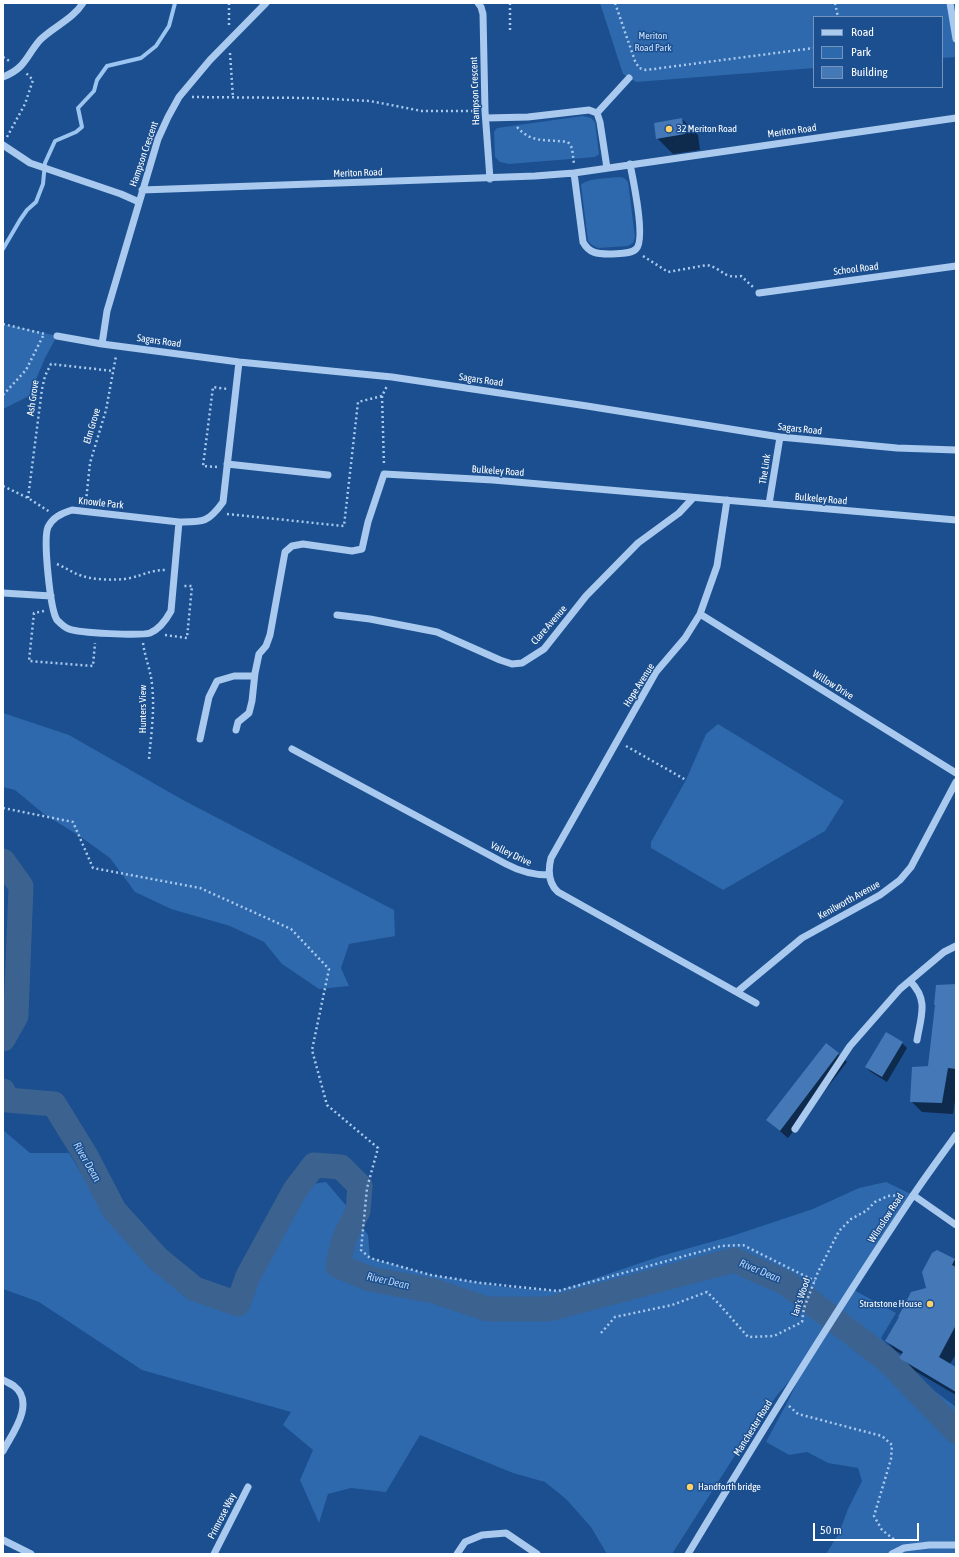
<!DOCTYPE html>
<html>
<head>
<meta charset="utf-8">
<style>
  body { margin:0 }
  #map { position:relative; width:959px; height:1557px; overflow:hidden; background:#1b4f8f; font-family:"Asap Condensed",sans-serif }
  canvas { display:block }
  .frame { position:absolute; inset:0; border:4px solid #fff; pointer-events:none }
  .legend { position:absolute; left:813px; top:16px; width:130px; height:72px; box-sizing:border-box; background:#1b4f8f; border:1px solid #7695bc; margin:0; padding:5px 7px; list-style:none; font-size:12px; color:#fff }
  .legend li { display:flex; align-items:center; gap:8px; height:20px }
  .legend b { width:20px; border:1px solid #7695bc }
  .scale { position:absolute; left:813px; top:1523px; width:106px; height:18px; box-sizing:border-box; border:2px solid #fff; border-top:0; padding-left:5px; font-size:12px; line-height:14px; white-space:nowrap; color:#fff; -webkit-text-stroke:3px #1b4f8f; paint-order:stroke }
</style>
</head>
<body>
<div id="map">
<canvas width="959" height="1557"></canvas>
<div class="frame"></div>
<ul class="legend">
<li><b style="height:5px;background:#a9c9ee"></b>Road</li>
<li><b style="height:11px;background:#2e69ad"></b>Park</li>
<li><b style="height:11px;background:#4478b7"></b>Building</li>
</ul>
<div class="scale">50 m</div>
</div>
<script>
const c = document.querySelector('canvas').getContext('2d');
c.lineJoin = 'round';
function fillPath(path, color) { c.fillStyle = color; c.fill(path, 'evenodd'); }
function stroke(path, color, width, dash) { c.strokeStyle = color; c.lineWidth = width; c.lineCap = dash ? 'butt' : 'round'; c.setLineDash(dash || []); c.stroke(path); }
function label(font, color, halo, rows, align = 'center') {
  c.font = font + ' "Asap Condensed",sans-serif'; c.lineWidth = 3; c.setLineDash([]); c.textBaseline = 'middle'; c.strokeStyle = halo; c.fillStyle = color; for (const [text, x, y, turn = 0] of rows) {
    c.save(); c.translate(x, y); c.rotate((+turn || 0) * Math.PI / 180); c.textAlign = isNaN(turn) ? turn : align; if (halo) c.strokeText(text, 0, 0); c.fillText(text, 0, 0); c.restore();
  }
}
fillPath(new Path2D(`
  M600 3H956V57L942 58V17H814V68L636 82 623 74Z
  M583 116 591 118 595 122 599 154 595 157 509 164 500 162 495 157 494 132 497 128Z
  M620 177 624 178 628 182 635 237 633 243 628 246 598 248 592 245 588 241 581 185C587 178 610 178 620 177Z
  M3 324 57 336 45 358 29 396 3 409Z
  M3 713 69 735 183 800 394 910 395 936 349 944 341 968 349 986 319 989 282 964 264 942 230 926 171 909 135 892 110 858 78 835 44 814 15 790 3 787Z
  M718 724 844 801 825 831 723 890 651 848V842L686 780 706 734Z
  M3 1130 30 1153H69L111 1223 186 1298 246 1312 298 1186 326 1182 344 1203 368 1235 370 1258 431 1275 505 1287 558 1291 661 1256 732 1236 813 1209 859 1188 886 1182 913 1195 852 1289 896 1313 881 1338 913 1375 956 1407V1554H826L839 1533 848 1509 862 1481 858 1468 828 1463 807 1452 789 1455 766 1442 788 1401 807 1361 778 1394 748 1435 672 1554H607L591 1527 566 1499 545 1482 513 1473 420 1435 386 1492 351 1488 328 1494 319 1523 300 1480 313 1450 283 1425 291 1412 142 1370 39 1302 3 1289Z`), '#2e69ad');
fillPath(new Path2D(`
  M682 119 698 135 700 150 673 154 657 138Z
  M956 985V1094L953 1114 922 1112 911 1101 929 1067Z
  M902 1043 907 1048 887 1082 871 1072 866 1067Z
  M826 1044 847 1062 788 1138 767 1120Z
  M954 1260 956 1261V1354L950 1364 956 1368V1395L910 1368 900 1358 902 1354 896 1351 886 1341 927 1289Z`), '#0007');
stroke(new Path2D(`
  M3 249 20 220 27 210 36 202 43 184 45 163 55 141 76 132 82 127 78 108 94 91 97 80 107 66 141 58 156 46 169 26 175 3`), '#9cc4f0', 4);
stroke(new Path2D(`
  M3 861 21 886 16 1016 3 1039
  M3 1091 7 1100 54 1104 86 1156 114 1210 158 1259 195 1289 238 1304 248 1276 295 1190 314 1165 341 1167 360 1186 358 1211 344 1239 338 1266 370 1279 434 1291 487 1309H549L734 1260 786 1283 887 1360 956 1431`), '#3c6290', 25);
fillPath(new Path2D(`
  M682 118 685 134 656 139 654 123Z
  M956 984V1069L948 1068 942 1103 910 1102 912 1067 928 1066 935 1005H934L936 985Z
  M886 1032 903 1042 882 1077 865 1067Z
  M826 1043 839 1053 780 1131 766 1120Z
  M937 1250 955 1259 952 1265 956 1267V1325L939 1357 956 1367V1392L899 1358 903 1352 885 1341 899 1317H898L911 1292 926 1288 922 1272 932 1253Z`), '#4478b7');
stroke(new Path2D(`
  M229 3V26
  M510 3V33
  M615 3 635 61 639 68 646 70 814 48
  M835 3 838 17
  M230 53 233 98
  M3 57 11 62
  M192 97 310 98 370 101 422 111H476
  M517 127C532 144 547 139 568 142L572 148 574 164
  M7 137 25 104 33 80 26 73
  M643 256 668 272 707 265C722 268 723 279 741 276L753 287
  M3 324 45 334
  M3 395 26 370 44 334
  M382 396 384 465
  M217 467 203 466 213 387 227 389
  M3 486 28 498 50 512
  M28 498 42 389 45 376 51 364 113 371
  M86 501 90 463 106 410 116 356
  M227 514 344 526 358 402 382 396 387 386
  M57 564C64 567 70 571 77 574 90 580 115 581 130 578 144 575 150 570 166 570
  M44 611 34 613 29 661 93 666 95 643
  M165 635 187 638 192 586H184
  M143 643C145 658 151 671 152 685 155 710 151 735 149 759
  M626 746 686 780
  M3 808 73 822 93 868 200 888 291 929 329 969 312 1050 327 1105 378 1148 367 1188 361 1250 370 1258 431 1275 481 1283 558 1291 721 1246 743 1245 815 1281
  M601 1333 615 1317 672 1305 707 1292 719 1304 748 1337 774 1336 802 1322 804 1308 818 1272 839 1231 851 1219 866 1211 875 1202 888 1196 902 1195
  M789 1406 798 1414 882 1436 892 1445 891 1459 874 1516 882 1530 896 1541`), '#a9c9ee', 2.5, [2, 3]);
stroke(new Path2D(`
  M478 3 481 7 483 14 485 111 490 179
  M950 3 956 39
  M3 77C26 68 26 56 40 40 53 27 73 19 83 3
  M597 113 629 78
  M486 118 528 117 589 110 597 113 600 122 607 168
  M3 145 30 163 121 194 139 202
  M574 173 583 242C589 253 597 254 609 254 617 253 630 255 636 249 646 240 633 179 630 164
  M142 190 535 176 574 173 956 118
  M759 293 956 266
  M57 336 102 344 239 362 392 377 587 406 780 437 897 448 956 450
  M102 344 107 311 158 139 168 117 179 97 210 60 266 3
  M227 464 328 475
  M727 500 717 566 700 614 685 638 656 672 647 688 551 858C548 870 548 883 558 892L756 1003
  M769 504 780 437
  M179 522 72 510C62 513 53 517 48 527 43 539 50 609 57 620 60 623 65 628 69 629 79 633 140 636 150 633 160 629 166 620 171 611L179 522C203 522 208 523 223 502L239 362
  M3 593 51 596
  M700 614 956 773
  M337 615 370 619 437 632 500 660 512 664 522 663 544 649 586 596 638 543 679 513 693 498
  M236 730 238 722 249 713 252 701 255 673 259 654 266 646 270 635 285 552 292 546 303 544 352 551 362 549 368 522 384 474 493 480 956 520
  M200 739 209 697 217 681 234 676H254
  M292 749 506 864C521 872 533 875 549 875
  M910 981C929 1000 921 1016 917 1040
  M737 992 802 938 880 895 900 880 911 867 956 782
  M795 1129 850 1046 900 989 944 952 956 946
  M913 1195 956 1225
  M3 1380C7 1382 11 1384 14 1386 36 1403 12 1434 3 1451
  M3 1540 31 1554
  M214 1554 248 1487
  M457 1554 465 1542 482 1535 506 1533 537 1554
  M688 1554C760 1434 834 1314 912 1197 926 1176 941 1156 956 1135
  M892 1554 904 1548 929 1545H956`), '#a9c9ee', 7);
for (const [x, y, r, color] of [
  [669,129,4,"#ffd166"],
  [930,1304,4,"#ffd166"],
  [690,1487,4,"#ffd166"]
]) { const dot = new Path2D(); dot.arc(x, y, r, 0, 2 * Math.PI); c.fillStyle = color; c.fill(dot); stroke(dot, '#1b4f8f', 1.5); }
label('10px', '#cfe3fa', '#1b4f8f', [
  ["Meriton",653,36],
  ["Road Park",653,48]
]);
label('10px', '#fff', '#1b4f8f', [
  ["Hampson Crescent",475,91,-92],
  ["Meriton Road",792,131,-8],
  ["Hampson Crescent",144,154,-71],
  ["Meriton Road",358,173,-2],
  ["School Road",856,269,-7],
  ["Sagars Road",159,341,8],
  ["Sagars Road",481,380,8],
  ["Ash Grove",33,398,-82],
  ["Elm Grove",92,426,-73],
  ["Sagars Road",800,429,6],
  ["The Link",765,469,-81],
  ["Bulkeley Road",498,471,4],
  ["Bulkeley Road",821,499,5],
  ["Knowle Park",101,503,6],
  ["Clare Avenue",549,625,-49],
  ["Hope Avenue",639,685,-58],
  ["Willow Drive",833,685,32],
  ["Hunters View",143,709,-90],
  ["Valley Drive",511,854,25],
  ["Kenilworth Avenue",849,900,-29],
  ["Wilmslow Road",886,1218,-57],
  ["Ian's Wood",801,1297,-71],
  ["Manchester Road",753,1428,-58],
  ["Primrose Way",222,1516,-63]
]);
label('10px', '#fff', '#1b4f8f', [
  ["32 Meriton Road",677,129],
  ["Stratstone House",922,1304,"right"],
  ["Handforth bridge",698,1487]
], 'left');
label('italic 11px', '#b5d3f5', '#1b4f8f', [
  ["River Dean",87,1162,60],
  ["River Dean",760,1271,23],
  ["River Dean",388,1281,13]
]);
</script>
</body>
</html>
